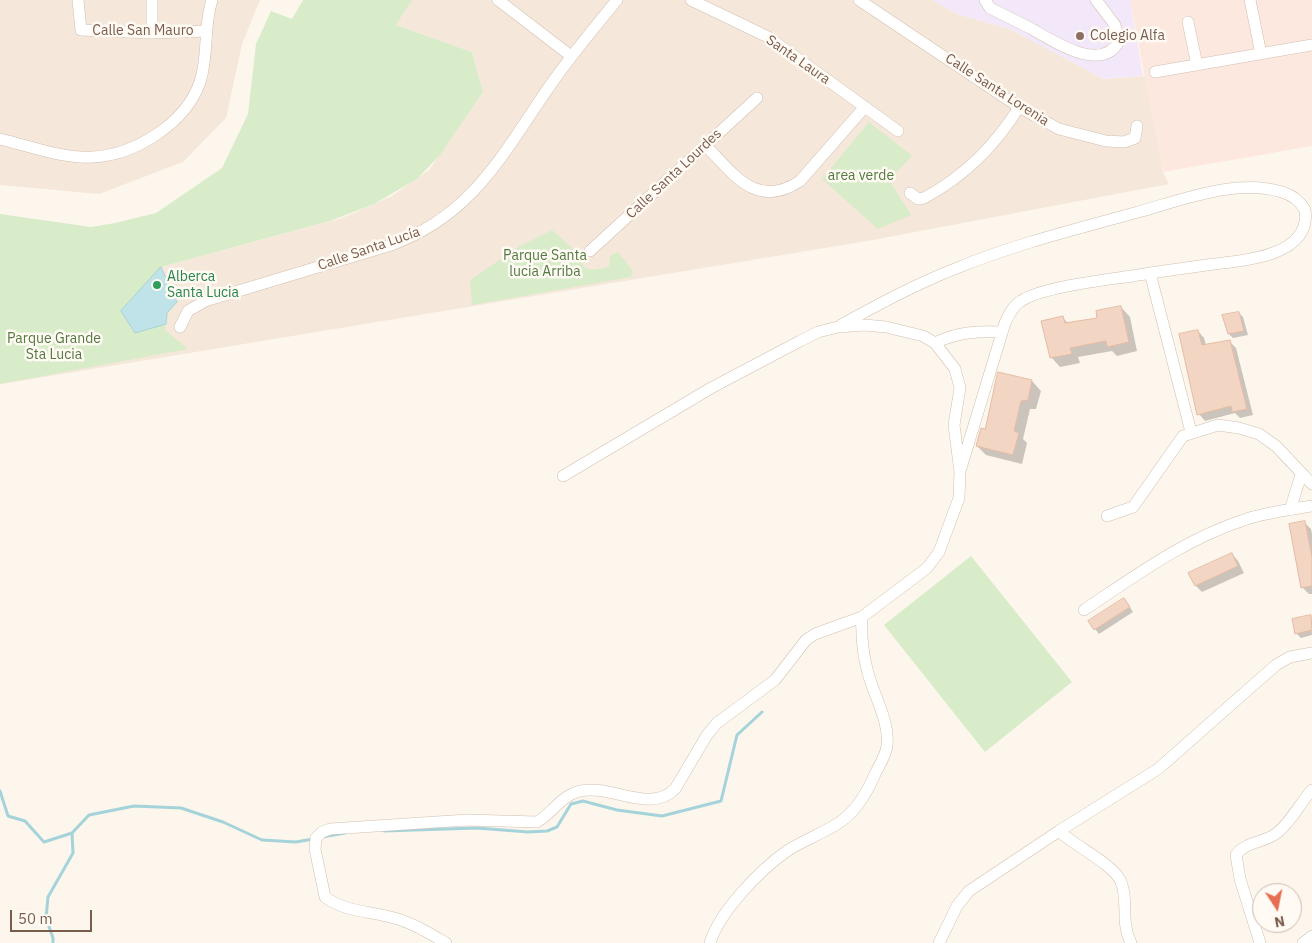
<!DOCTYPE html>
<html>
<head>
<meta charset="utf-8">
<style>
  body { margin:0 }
  #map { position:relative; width:1312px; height:943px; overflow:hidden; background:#fdf6ec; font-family:"IBM Plex Sans",sans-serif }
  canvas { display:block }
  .north { position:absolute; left:1252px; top:883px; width:50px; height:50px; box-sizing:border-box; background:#fffaf3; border:1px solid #cabbb1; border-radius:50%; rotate:169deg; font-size:14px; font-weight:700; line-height:20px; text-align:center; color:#7a5c4d }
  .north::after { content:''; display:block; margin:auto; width:18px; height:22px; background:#e76f51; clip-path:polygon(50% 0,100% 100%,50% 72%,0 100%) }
  .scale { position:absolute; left:10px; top:910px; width:82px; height:22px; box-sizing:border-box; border:2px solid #7a5c4d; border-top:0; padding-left:6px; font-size:15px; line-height:18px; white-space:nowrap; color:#7a5c4d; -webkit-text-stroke:4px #fffaf3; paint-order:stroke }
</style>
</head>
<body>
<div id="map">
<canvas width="1312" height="943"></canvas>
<div class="north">N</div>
<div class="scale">50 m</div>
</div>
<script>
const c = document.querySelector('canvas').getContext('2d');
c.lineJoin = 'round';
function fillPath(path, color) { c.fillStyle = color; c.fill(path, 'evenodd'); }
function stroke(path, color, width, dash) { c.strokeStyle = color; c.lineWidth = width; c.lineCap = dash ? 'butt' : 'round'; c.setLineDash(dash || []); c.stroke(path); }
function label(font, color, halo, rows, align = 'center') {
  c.font = font + ' "IBM Plex Sans",sans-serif'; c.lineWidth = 5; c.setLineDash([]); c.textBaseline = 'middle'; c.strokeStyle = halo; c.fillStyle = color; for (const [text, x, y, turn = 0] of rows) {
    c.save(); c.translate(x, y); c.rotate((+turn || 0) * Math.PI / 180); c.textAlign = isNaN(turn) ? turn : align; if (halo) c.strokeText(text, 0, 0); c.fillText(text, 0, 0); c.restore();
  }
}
fillPath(new Path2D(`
  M0 0H260L242 44 226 118 183 162 99 194 0 185Z
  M411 0H932L960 15 1010 29 1104 79 1147 76 1163 172 1169 184 873 240 2 384 0 379 161 267 342 218 392 196 429 170 483 92 472 52 396 25Z`), '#f5e8da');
fillPath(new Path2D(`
  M1130 0H1312V146L1163 172Z`), '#fde8e0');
fillPath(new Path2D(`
  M932 0H1130L1143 76 1104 79 1010 29 960 15Z`), '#f3e8fa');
fillPath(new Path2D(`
  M303 0H412L396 25 472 52 483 92 440 155 417 179 374 204 330 221 161 267 177 302 167 313 165 330 188 349 0 384V214L91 227 115 223 156 213 222 168 248 114 256 44 271 11 292 19Z
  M869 122 912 156 889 180 911 215 878 229 822 179Z
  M552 230 575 251 583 252 580 260 584 267 592 270 609 267 610 256 618 252 633 271 631 277 472 305 470 280 520 246Z
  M971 556 1072 682 985 752 884 625Z`), '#d8ecc9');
const water = new Path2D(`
  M161 267 177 302 167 313 166 324 135 333 121 311Z`);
fillPath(water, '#bfe3e8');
stroke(water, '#a5d3da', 1);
fillPath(new Path2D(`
  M1121 307 1130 317 1137 351 1117 356 1112 351 1078 357 1080 363 1060 367 1051 357 1063 318 1069 324 1099 319Z
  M1239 313 1243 317 1248 335 1233 338 1229 334Z
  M1198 331 1204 338 1206 345 1229 341 1236 348 1253 415 1240 418 1235 413 1205 421 1199 414Z
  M999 373 1032 381 1041 391 1036 409H1030L1023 439 1027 443 1022 464 986 455 977 446 986 431Z
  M1304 522 1311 529 1312 534V594H1309L1303 588Z
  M1232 554 1238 561 1244 573 1202 592 1196 586Z
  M1128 604 1133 612 1099 634 1089 621Z
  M1311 616 1312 635 1301 638 1296 633Z`), '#0003');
stroke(new Path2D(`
  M0 791 8 816 25 821 44 842 72 833 89 815 134 806 181 808 223 822 262 840 296 842 313 839
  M384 831 477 828 528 832 547 831 557 827 571 804 583 801 617 810 662 816 721 801 737 735 762 712
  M322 837 345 833
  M53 943V938L46 918 48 897 73 853 72 833`), '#a5d3da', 3);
const building = new Path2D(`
  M1121 306 1129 342 1107 347 1106 341 1070 348 1072 354 1050 358 1041 321 1063 316 1065 323 1097 318 1096 311Z
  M1239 312 1244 331 1228 334 1222 315Z
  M1198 330 1202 345 1230 340 1247 409 1232 412 1231 406 1197 415 1179 334Z
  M998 372 1032 380 1028 400 1021 401 1014 431 1019 433 1013 455 976 446 981 428 985 429Z
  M1305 521 1312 557V586L1301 588 1289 524Z
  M1232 553 1238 566 1195 586 1188 573Z
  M1124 598 1130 607 1094 630 1088 621Z
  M1311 615 1312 630 1295 634 1292 619Z`);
fillPath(building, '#f3d5c3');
stroke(building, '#e6bba3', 1);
const minor = new Path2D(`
  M78 0 81 30 152 33 206 31
  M152 0V33
  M498 0 571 56
  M691 0 768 37 898 131
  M859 0 1019 107 1059 129 1106 141 1124 142 1135 138 1137 126
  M985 0 990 8C1004 15 1018 22 1032 29 1053 41 1102 74 1119 41L1115 25 1096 0
  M1250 0 1261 54
  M1188 22 1197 65
  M1155 72 1312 45
  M0 139C30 146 62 159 93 157 135 155 186 123 200 82 209 55 203 27 212 0
  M705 145C734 174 756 210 800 181L864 108
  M910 193 918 199 924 198C963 177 996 145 1019 107
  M590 251 757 98
  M841 325C879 304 916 284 957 268 1015 244 1077 229 1138 212 1182 200 1236 178 1282 192 1292 195 1300 201 1305 210 1312 257 1240 261 1214 264 1193 267 1172 270 1150 273
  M180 327 188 311 205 301 391 245C473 215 502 155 549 87 570 57 593 29 617 0
  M935 343C957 332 978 331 1002 332
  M961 468 1005 323C1009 314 1013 306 1021 301 1045 285 1119 279 1150 273L1191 432
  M1290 510 1301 475
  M1107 516 1133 507 1183 436 1218 425 1239 428 1259 434 1276 446 1312 484
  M1084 610C1135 576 1185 539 1244 520 1265 512 1290 510 1312 506
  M1059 831 1158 769 1276 665 1290 657 1312 653
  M446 943C429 933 413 923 394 918 370 911 345 912 325 897L315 849 316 838 322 832 330 829 467 820 537 822C553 813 560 796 580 791 611 784 650 814 675 789L707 735 717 723 775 680 806 640 815 634 862 617 927 568 939 552 959 498 960 472 954 425 960 388 955 369 935 343 923 336 886 327 865 325 838 327 818 332 800 341 711 388 563 476
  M710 943C719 912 761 869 787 851 802 841 821 834 837 824 855 813 867 793 875 774 879 766 886 755 887 746 890 722 874 696 868 673 863 655 861 636 862 617
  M939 943 957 906 969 891 1059 831C1073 845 1115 865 1121 882 1129 901 1120 921 1131 943
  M1260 943 1240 879 1236 855C1246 841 1264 843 1277 833 1291 822 1300 803 1312 790
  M1303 943 1312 936`);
stroke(minor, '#d1beb0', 12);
stroke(minor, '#fff', 11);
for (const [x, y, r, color] of [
  [1080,36,5,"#8d6e63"],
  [157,285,5,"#2e9e5b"]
]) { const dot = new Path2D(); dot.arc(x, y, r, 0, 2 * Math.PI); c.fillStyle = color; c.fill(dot); stroke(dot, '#fffaf3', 2); }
label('14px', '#7a5c4d', '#fffaf3', [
  ["Calle San Mauro",143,31],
  ["Santa Laura",798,60,35],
  ["Calle Santa Lorenia",997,90,33],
  ["Calle Santa Lourdes",674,174,-43],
  ["Calle Santa Lucía",369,249,-19]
]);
label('14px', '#785e54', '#fffaf3', [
  ["Colegio Alfa",1090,36]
], 'left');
label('14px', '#537a41', '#fffaf3', [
  ["area verde",861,176],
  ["Parque Santa",545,256],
  ["lucia Arriba",545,272],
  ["Parque Grande",54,339],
  ["Sta Lucia",54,355]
]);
label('14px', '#27864d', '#fffaf3', [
  ["Alberca",167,277],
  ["Santa Lucia",167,293]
], 'left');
</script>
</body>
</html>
